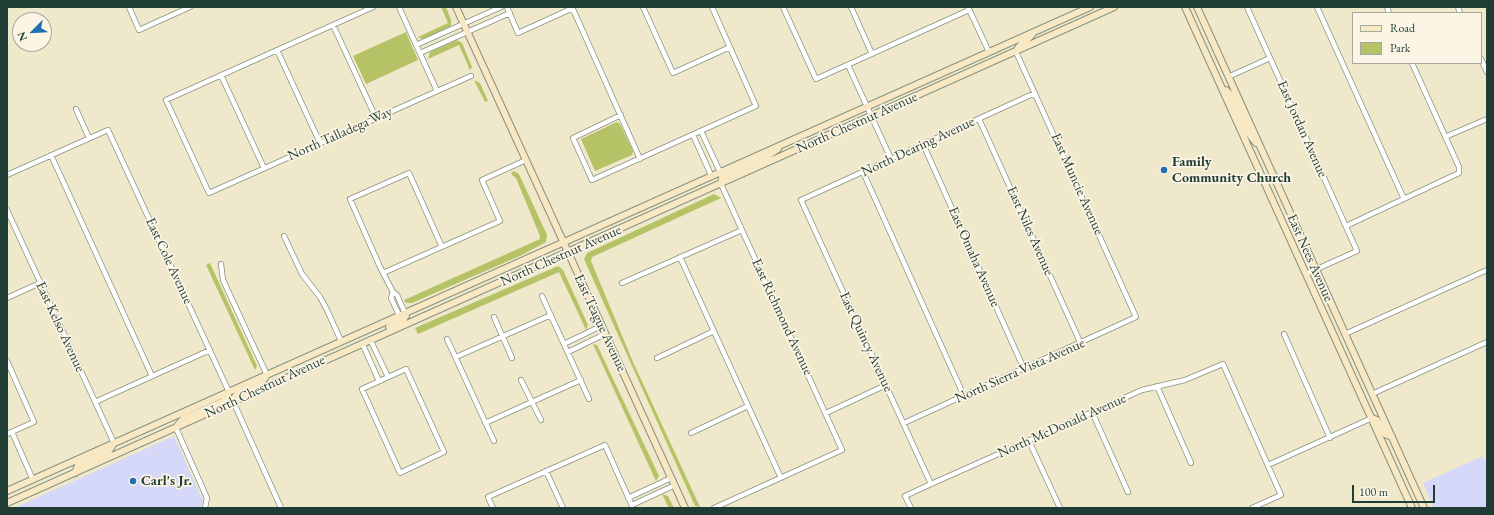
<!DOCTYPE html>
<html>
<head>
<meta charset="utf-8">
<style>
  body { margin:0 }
  #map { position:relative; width:1494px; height:515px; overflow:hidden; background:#efe8cb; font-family:"EB Garamond",serif }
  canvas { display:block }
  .frame { position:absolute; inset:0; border:8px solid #1f3d34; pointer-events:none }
  .legend { position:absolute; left:1352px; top:12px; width:130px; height:52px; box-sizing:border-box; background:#fcf5e5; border:1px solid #a4ab9e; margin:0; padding:5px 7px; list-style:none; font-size:12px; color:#1f3d34 }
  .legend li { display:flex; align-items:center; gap:8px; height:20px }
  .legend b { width:20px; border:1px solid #a4ab9e }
  .north { position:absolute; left:12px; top:12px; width:40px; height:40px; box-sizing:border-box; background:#fcf5e5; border:1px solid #a4ab9e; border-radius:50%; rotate:246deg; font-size:11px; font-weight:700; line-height:16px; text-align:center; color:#1f3d34 }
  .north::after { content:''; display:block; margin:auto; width:14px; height:18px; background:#1f6fb2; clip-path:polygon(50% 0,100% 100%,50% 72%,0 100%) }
  .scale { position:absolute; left:1352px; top:485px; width:83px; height:18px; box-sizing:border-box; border:2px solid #1f3d34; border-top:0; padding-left:5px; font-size:12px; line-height:14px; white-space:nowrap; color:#1f3d34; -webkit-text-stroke:3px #fcf5e5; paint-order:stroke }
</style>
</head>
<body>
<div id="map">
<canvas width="1494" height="515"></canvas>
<div class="frame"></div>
<ul class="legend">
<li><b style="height:5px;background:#f8e8c3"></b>Road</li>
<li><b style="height:11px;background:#b5c366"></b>Park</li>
</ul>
<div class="north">N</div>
<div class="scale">100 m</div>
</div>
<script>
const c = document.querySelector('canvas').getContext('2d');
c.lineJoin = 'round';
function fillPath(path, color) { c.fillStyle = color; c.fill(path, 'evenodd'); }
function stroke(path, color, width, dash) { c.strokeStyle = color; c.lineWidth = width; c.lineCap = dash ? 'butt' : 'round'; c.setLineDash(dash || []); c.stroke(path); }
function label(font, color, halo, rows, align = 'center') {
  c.font = font + ' "EB Garamond",serif'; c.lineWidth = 3.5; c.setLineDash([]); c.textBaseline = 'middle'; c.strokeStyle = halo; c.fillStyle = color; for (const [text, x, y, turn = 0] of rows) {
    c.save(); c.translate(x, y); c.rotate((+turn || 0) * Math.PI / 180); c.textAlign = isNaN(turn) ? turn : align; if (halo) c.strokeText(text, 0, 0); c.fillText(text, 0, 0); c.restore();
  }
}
fillPath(new Path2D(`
  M174 436 203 501 200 508H14Z
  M1483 456 1487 466V508H1434L1423 483Z`), '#d6d8f9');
fillPath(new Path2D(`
  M441 7H446L451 20V26L424 39 419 38 418 37 448 23Z
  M406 32 418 60 366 84 353 56Z
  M457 40 462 43 472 67 470 70 459 45 428 59 430 52Z
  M474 80 480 83 488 101 485 102Z
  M617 122 620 124 633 151 632 155 595 171 581 139Z
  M514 171 519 174 547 235 546 242 522 255 412 303H406L404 300 540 239V236L516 178 513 176 511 173Z
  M714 194 721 198 592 257 591 261 633 362 700 507 695 506 584 259 587 253Z
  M210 263 257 366 255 370 206 265Z
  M558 266 563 270 588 325 586 330 559 272 418 334 415 328Z
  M593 344 597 345 659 476 656 481Z
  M662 494 668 496 674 508H669Z`), '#b5c366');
const street = new Path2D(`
  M129 7 139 30 190 7
  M373 7 166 100 209 193 471 76
  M399 7 437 91
  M507 7 518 33 573 8
  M572 7 640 159
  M643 7 673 73 730 47
  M783 7 816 79 969 10
  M851 7 872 54
  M968 7 989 52
  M1247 7 1357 251 1306 274
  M1317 7 1404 199
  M1387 7 1389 13
  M1458 7 1460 13
  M333 25 376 118
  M416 45 501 7
  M277 50 320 143
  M420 53 510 13
  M1481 59 1487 72
  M848 65 891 159
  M221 75 264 168
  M1228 77 1270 58
  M76 109 89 138
  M621 115 573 138 592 180 756 106 712 7
  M979 119 1081 344
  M701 131 720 172
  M693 135 711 175
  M1445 137 1487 119
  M923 144 1024 369
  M51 155 152 376
  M863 172 964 396
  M7 175 108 130 229 392
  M7 210 114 443
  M1346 226 1459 173V167L1412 63
  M284 236 302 274 320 297 327 310 341 341
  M680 257 781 478
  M221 264 223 280 267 375
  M383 273 500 221 482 180 526 160
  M622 283 742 230
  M393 292 391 298 399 315
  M542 296 589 399
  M7 298 40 283
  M405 313 397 295 393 292 380 267 350 199 409 173 442 247
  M494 317 512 358
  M1284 334 1330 438
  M1345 334 1487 270
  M370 339 388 377
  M447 339 494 441
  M362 343 379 381
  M564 344 601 326
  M568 352 605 334
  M456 357 551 315
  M657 358 714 331
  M7 361 34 422 7 434
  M406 369 444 452 400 473 362 389Z
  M521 380 541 420
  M1157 386 1191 463
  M1372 394 1487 342
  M233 401 281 508
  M95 402 210 350
  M1092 412 1128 492
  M826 413 886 385
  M485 423 581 380
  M904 423 1136 317 1016 52
  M176 428 207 498 205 508
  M12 432 33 480
  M691 433 748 406
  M1029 441 1060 508
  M1268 465 1372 418
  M546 471 563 508
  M931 484 801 200 1035 93
  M628 498 671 478
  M632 505 675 485
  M493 508 488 497 605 445 633 508
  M714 508 842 450 721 184
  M911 508 905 496 931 484 1142 390 1185 380 1223 364 1281 495 1252 508`);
const secondary = new Path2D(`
  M456 7 685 508
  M1185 7 1412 508
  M1197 7 1424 508
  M1016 52C1018 43 1029 41 1033 33
  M1223 91 1226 90 1230 94 1249 134 1256 143
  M721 184 722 177 763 159 778 149
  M389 327 402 321 406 316 405 313
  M233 401C235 389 260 389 267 375
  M1372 418 1377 420 1385 434 1392 437
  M177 426 183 419 224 401 229 392
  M75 473 78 465 109 451 114 443
  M7 491 1090 7
  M7 503 1114 7`);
stroke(street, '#879280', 6);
stroke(secondary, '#879280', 8);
stroke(street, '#fff', 4.5);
stroke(secondary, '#f8e8c3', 6);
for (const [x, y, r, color] of [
  [1164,170,4,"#1f6fb2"],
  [133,481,4,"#1f6fb2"]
]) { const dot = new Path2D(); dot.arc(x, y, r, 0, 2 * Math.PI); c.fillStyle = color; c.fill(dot); stroke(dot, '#fcf5e5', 1.5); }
label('14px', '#1f3d34', '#fcf5e5', [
  ["North Chestnut Avenue",857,123,-24],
  ["East Jordan Avenue",1302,129,66],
  ["North Talladega Way",340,134,-24],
  ["North Dearing Avenue",918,147,-25],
  ["East Muncie Avenue",1077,184,66],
  ["East Niles Avenue",1030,231,66],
  ["North Chestnut Avenue",561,256,-24],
  ["East Omaha Avenue",974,257,66],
  ["East Nees Avenue",1310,258,66],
  ["East Cole Avenue",169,261,65],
  ["East Richmond Avenue",782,317,65],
  ["East Teague Avenue",600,323,65],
  ["East Kelso Avenue",60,327,65],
  ["East Quincy Avenue",866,342,65],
  ["North Sierra Vista Avenue",1020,371,-24],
  ["North Chestnut Avenue",265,387,-25],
  ["North McDonald Avenue",1062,426,-24]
]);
label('bold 14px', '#1f3d34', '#fcf5e5', [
  ["Family",1172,162],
  ["Community Church",1172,178],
  ["Carl's Jr.",141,481]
], 'left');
</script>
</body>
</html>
